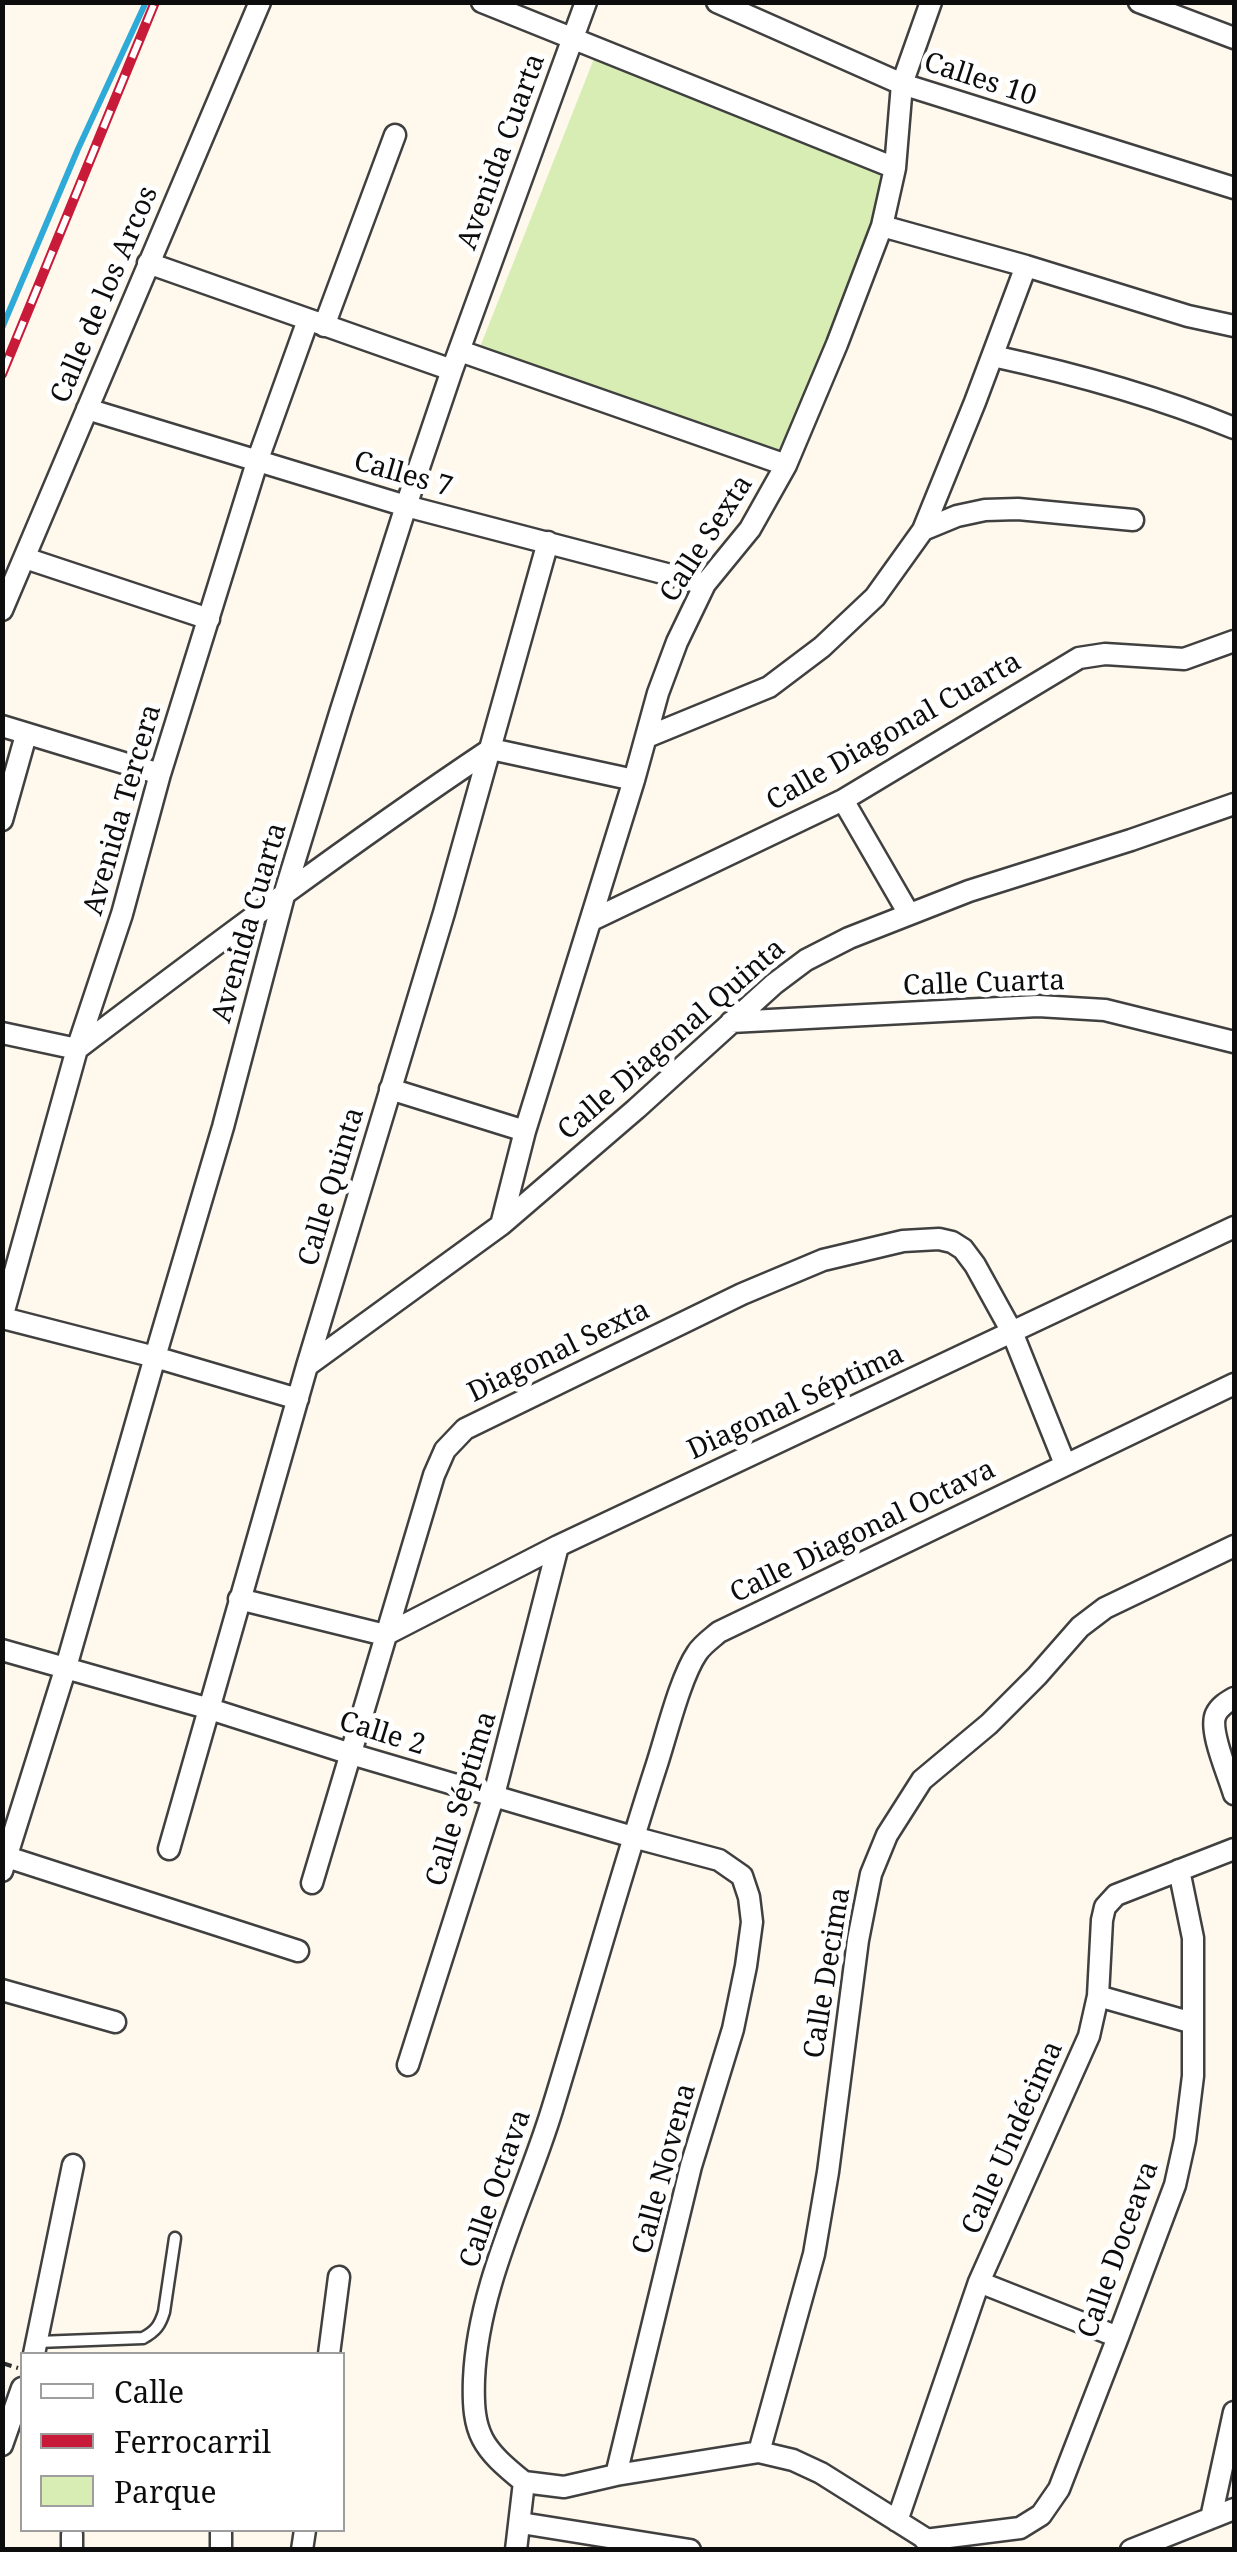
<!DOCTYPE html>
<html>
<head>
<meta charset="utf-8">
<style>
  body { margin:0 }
  #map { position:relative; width:1237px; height:2552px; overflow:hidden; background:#fff9ed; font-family:"Noto Serif",serif }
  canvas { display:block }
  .frame { position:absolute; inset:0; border:5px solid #0d0d0d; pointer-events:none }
  .legend { position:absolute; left:20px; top:2352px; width:325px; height:180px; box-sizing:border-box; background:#fff; border:2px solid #9e9e9e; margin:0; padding:12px 18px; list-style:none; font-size:30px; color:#0d0d0d }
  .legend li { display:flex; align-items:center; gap:20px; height:50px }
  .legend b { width:50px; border:2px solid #9e9e9e }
</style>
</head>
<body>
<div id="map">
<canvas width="1237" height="2552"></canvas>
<div class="frame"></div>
<ul class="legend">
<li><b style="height:12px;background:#fff"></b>Calle</li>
<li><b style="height:12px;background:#c81a39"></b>Ferrocarril</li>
<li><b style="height:28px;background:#d8edb3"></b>Parque</li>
</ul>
</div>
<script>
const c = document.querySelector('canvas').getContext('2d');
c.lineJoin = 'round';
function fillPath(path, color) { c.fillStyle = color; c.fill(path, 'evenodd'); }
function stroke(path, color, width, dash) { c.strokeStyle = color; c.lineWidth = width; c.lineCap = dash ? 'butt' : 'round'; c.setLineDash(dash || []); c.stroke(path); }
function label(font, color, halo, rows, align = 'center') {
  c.font = font + ' "Noto Serif",serif'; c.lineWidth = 10; c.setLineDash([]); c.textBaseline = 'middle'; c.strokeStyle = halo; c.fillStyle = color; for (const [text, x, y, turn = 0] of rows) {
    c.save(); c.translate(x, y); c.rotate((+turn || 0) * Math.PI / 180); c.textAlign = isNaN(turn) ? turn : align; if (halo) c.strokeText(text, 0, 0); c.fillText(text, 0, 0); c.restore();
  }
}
fillPath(new Path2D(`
  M597 51 893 174 784 460 480 347Z`), '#d8edb3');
stroke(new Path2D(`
  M2 328 78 149 146 2`), '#2eaad8', 6);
const service = new Path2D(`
  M38 2342 143 2338C156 2331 160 2325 164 2312L175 2238`);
const minor = new Path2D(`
  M482 2 895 168
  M717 2 902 84 1234 188
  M1139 2 1234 38
  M882 226 1026 266 1188 316 1234 326
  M148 263 452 370
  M324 326 395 135
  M460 351 786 465
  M993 356C1076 374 1156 396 1234 428
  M87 409 406 506 705 584
  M923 530 957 516 985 510 1018 509 1133 520
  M25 558 209 619
  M2 610 260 2
  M2 726 160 774
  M647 737 769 687 822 647 875 597 923 530 975 402 1026 266
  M843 800 909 914
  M2 820 26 735
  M592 920 843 800 1079 658 1105 654 1184 659 1234 641
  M731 1022 1038 1006 1105 1010 1234 1042
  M2 1033 77 1049C213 946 349 844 491 749L634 780
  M390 1089 525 1131
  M501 1225 525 1131 634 780 658 693 677 642 705 584 750 529 786 465 837 344 882 226 895 168 902 84 931 2
  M2 1318 77 1049 122 914 160 774 258 459 308 320
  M3 1318 155 1357 298 1399
  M307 1366 501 1225 636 1109 774 984 806 960 849 938 969 891 1131 840 1234 804
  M239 1599 385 1635 558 1546 1234 1227
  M2 1650 210 1709 351 1754 633 1837 719 1860 742 1876 749 1897 752 1922 746 1966 733 2029 691 2166 616 2475
  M1234 1698C1227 1702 1220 1706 1216 1714 1208 1730 1229 1776 1234 1794
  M169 1849 307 1366 444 913 548 542
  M7 1857 298 1951
  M2 1871 66 1667 155 1357 223 1127 285 892 341 710 406 506 452 370 586 2
  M312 1883 434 1475 445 1450 465 1429 742 1294 823 1260 903 1241 939 1239 952 1242 963 1249 975 1265 1012 1332 1065 1464
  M2 1990 115 2022
  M1098 1996 1193 2023
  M408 2065 494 1795 558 1546
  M979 2282 1118 2337
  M34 2354 73 2165
  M329 2354 339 2277
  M2 2445 22 2388
  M759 2452 814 2254 828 2172 858 1940 871 1874 887 1835 922 1780 989 1724 1037 1676 1080 1627 1105 1608 1234 1546
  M524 2482 564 2487 616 2475 759 2452 793 2460 821 2473 934 2544
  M1211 2518 1234 2412
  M897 2521 979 2282 1089 2036 1098 1996 1102 1920 1105 1907 1116 1895 1234 1849
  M521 2523 690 2550
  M221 2530V2550
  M925 2540 1020 2528 1041 2515 1059 2489 1118 2337 1175 2185 1185 2140 1193 2076V1938L1179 1870
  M72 2550V2534
  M302 2550 305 2530
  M516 2550 524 2482C482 2448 472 2435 474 2379 478 2285 525 2198 552 2110 587 1996 619 1881 656 1767 666 1737 680 1678 697 1653 702 1645 712 1638 719 1632L1234 1384
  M1131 2550 1234 2509`);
stroke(service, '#404040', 15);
stroke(minor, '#404040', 25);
stroke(new Path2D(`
  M2 2363 18 2368`), '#2f2f2f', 4, [10, 5]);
stroke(service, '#fff', 10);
stroke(minor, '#fff', 20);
const rail = new Path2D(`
  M2 374 155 2`);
stroke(rail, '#c81a39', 10);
stroke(rail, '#fff', 6, [19]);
label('28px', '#0d0d0d', '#fff', [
  ["Calles 10",980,80,18],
  ["Avenida Cuarta",502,152,-70],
  ["Calle de los Arcos",105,295,-67],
  ["Calles 7",403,475,16],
  ["Calle Sexta",707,539,-57],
  ["Calle Diagonal Cuarta",894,732,-30],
  ["Avenida Tercera",123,810,-74],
  ["Avenida Cuarta",250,923,-74],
  ["Calle Cuarta",984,984,-2],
  ["Calle Diagonal Quinta",672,1040,-41],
  ["Calle Quinta",332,1187,-73],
  ["Diagonal Sexta",559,1352,-26],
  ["Diagonal Séptima",796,1403,-25],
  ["Calle Diagonal Octava",863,1532,-26],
  ["Calle 2",382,1734,17],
  ["Calle Séptima",462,1799,-73],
  ["Calle Decima",828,1973,-81],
  ["Calle Undécima",1013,2138,-66],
  ["Calle Novena",665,2169,-75],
  ["Calle Octava",496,2189,-71],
  ["Calle Doceava",1119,2250,-70]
]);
</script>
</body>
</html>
